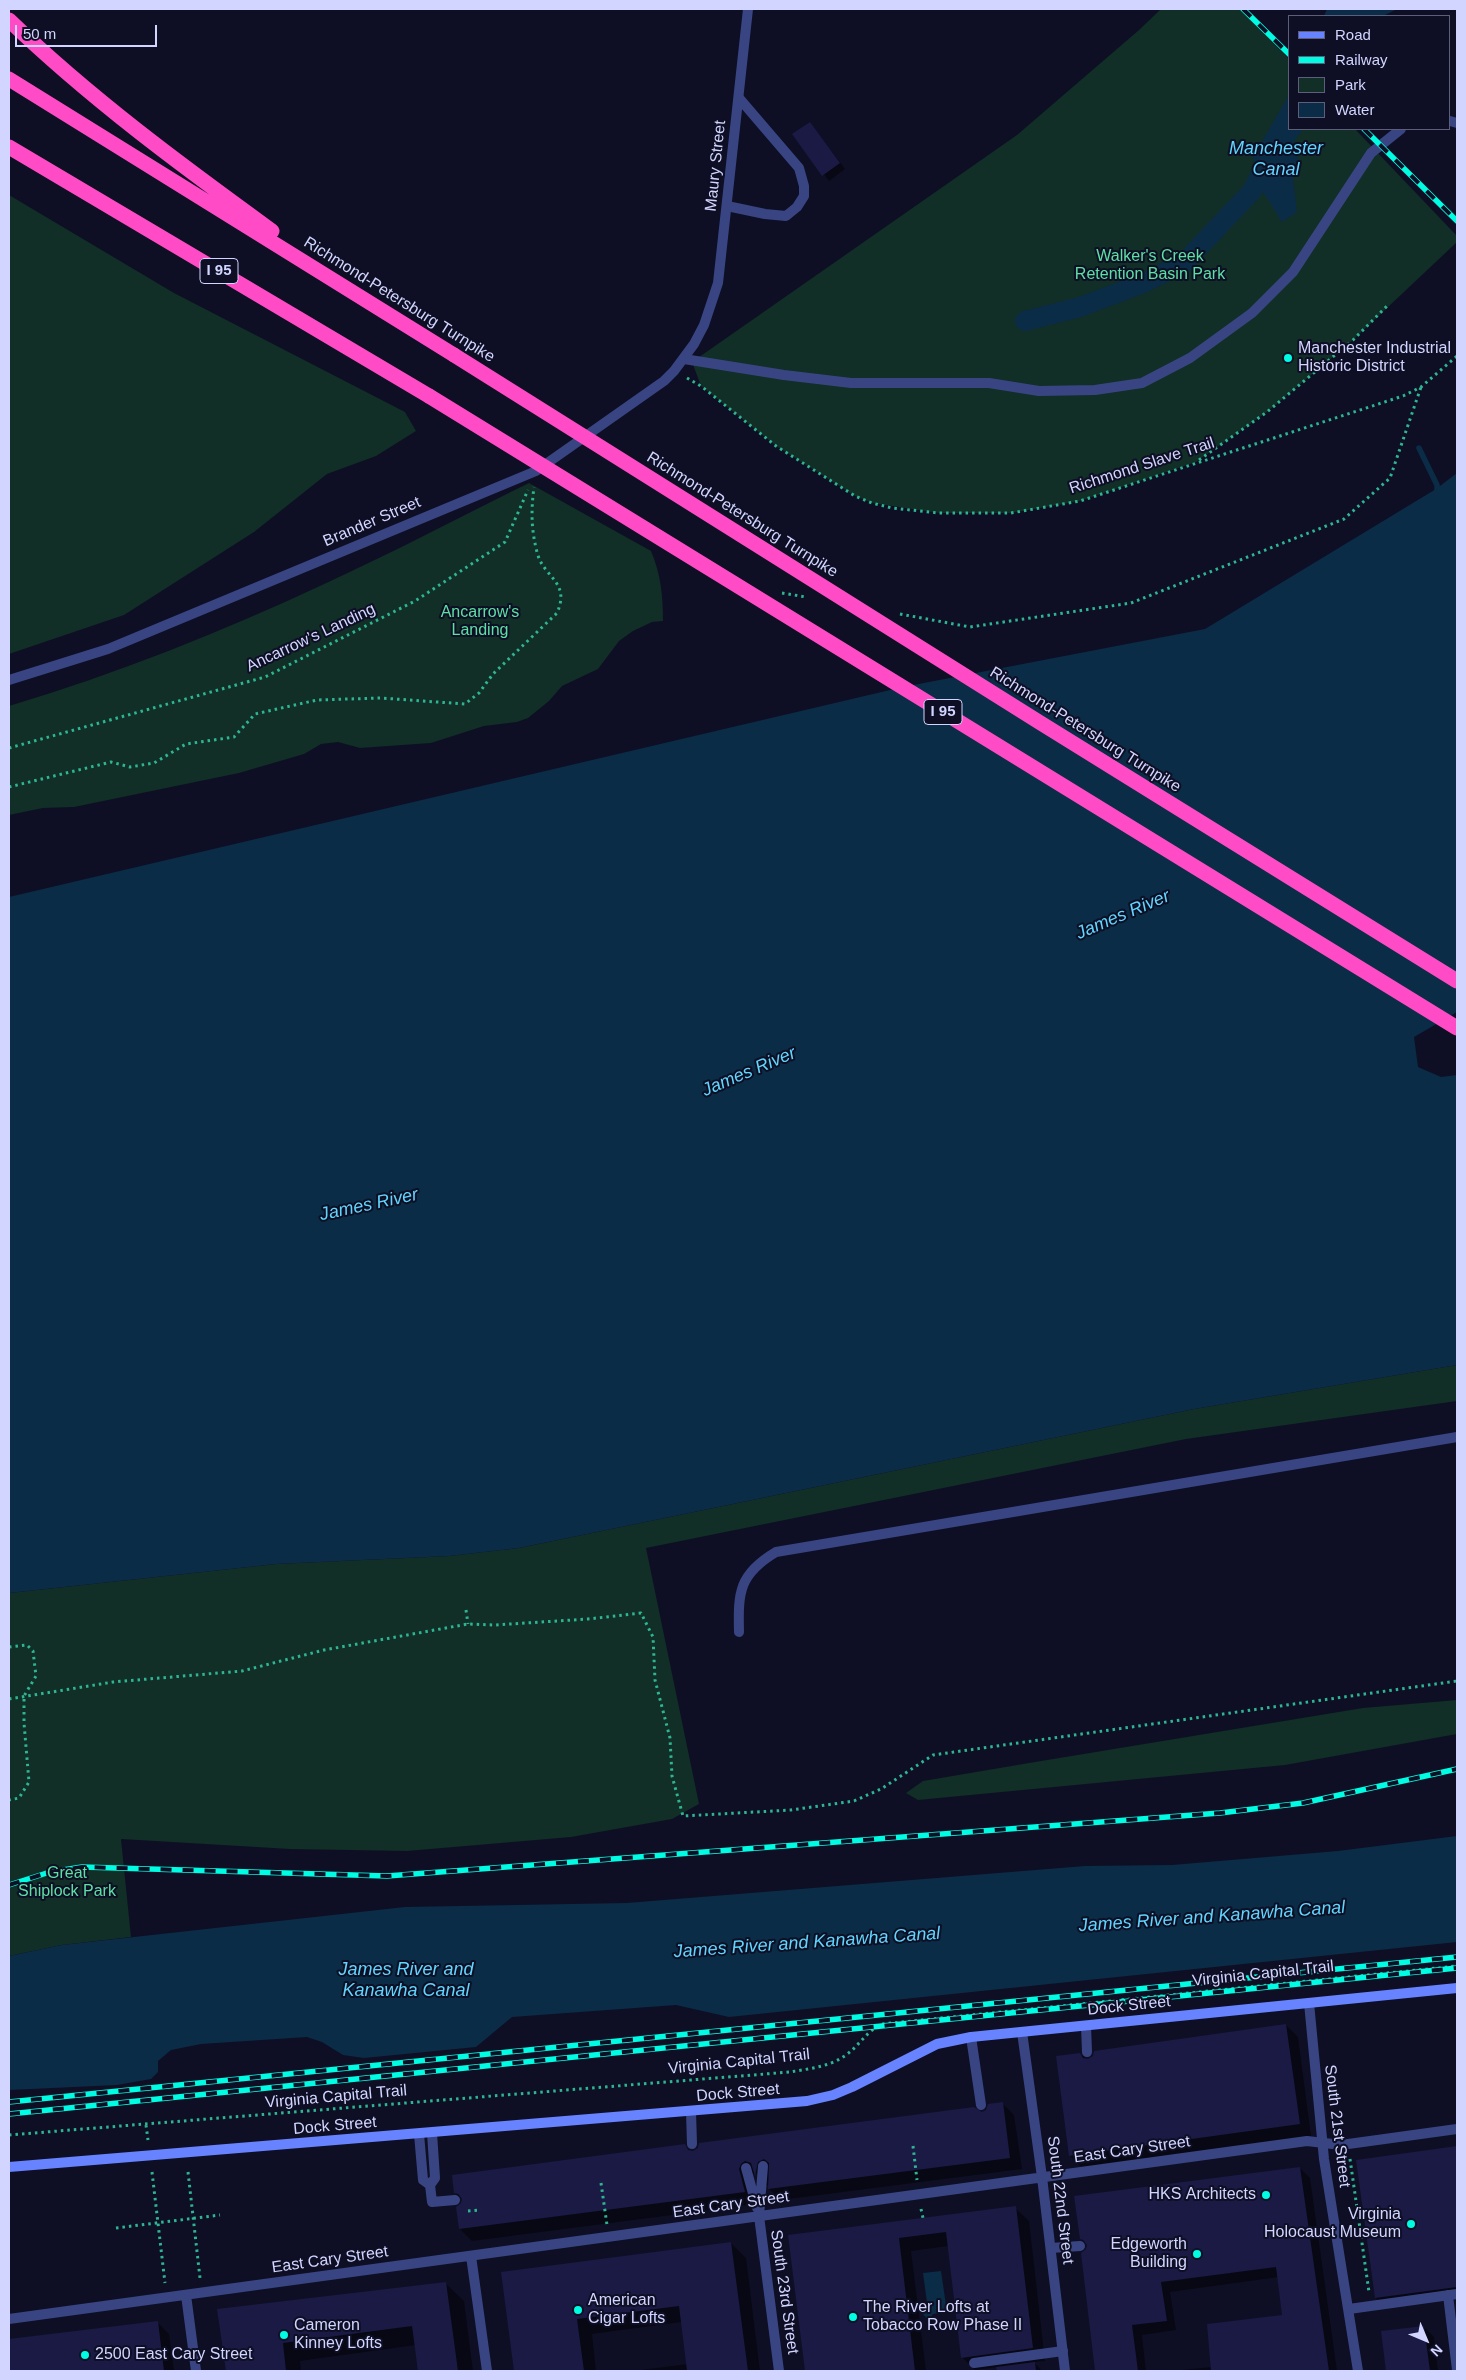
<!DOCTYPE html>
<html>
<head>
<meta charset="utf-8">
<style>
  body { margin:0 }
  #map { position:relative; width:1466px; height:2380px; overflow:hidden; background:#0e0f24; font-family:Arial,sans-serif }
  canvas { display:block }
  .frame { position:absolute; inset:0; border:10px solid #d1d5ff; pointer-events:none }
  .legend { position:absolute; left:1288px; top:15px; width:162px; height:115px; box-sizing:border-box; background:#0e0f24; border:1px solid #5c5e7c; margin:0; padding:6px 9px; list-style:none; font-size:15px; color:#d1d5ff }
  .legend li { display:flex; align-items:center; gap:10px; height:25px }
  .legend b { width:25px; border:1px solid #5c5e7c }
  .north { position:absolute; left:1401px; top:2315px; width:50px; height:50px; -webkit-text-stroke:4px #0e0f24; paint-order:stroke; rotate:135deg; font-size:14px; font-weight:700; line-height:20px; text-align:center; color:#d1d5ff }
  .north::after { content:''; display:block; margin:auto; width:18px; height:22px; background:#d1d5ff; clip-path:polygon(50% 0,100% 100%,50% 72%,0 100%) }
  .scale { position:absolute; left:15px; top:25px; width:142px; height:22px; box-sizing:border-box; border:2px solid #d1d5ff; border-top:0; padding-left:6px; font-size:15px; line-height:18px; white-space:nowrap; color:#d1d5ff; -webkit-text-stroke:4px #0e0f24; paint-order:stroke }
</style>
</head>
<body>
<div id="map">
<canvas width="1466" height="2380"></canvas>
<div class="frame"></div>
<ul class="legend">
<li><b style="height:6px;background:#6883ff"></b>Road</li>
<li><b style="height:6px;background:#00fce2"></b>Railway</li>
<li><b style="height:14px;background:#112e27"></b>Park</li>
<li><b style="height:14px;background:#0b2c46"></b>Water</li>
</ul>
<div class="north">N</div>
<div class="scale">50 m</div>
</div>
<script>
const c = document.querySelector('canvas').getContext('2d');
c.lineJoin = 'round';
function fillPath(path, color) { c.fillStyle = color; c.fill(path, 'evenodd'); }
function stroke(path, color, width, dash) { c.strokeStyle = color; c.lineWidth = width; c.lineCap = dash ? 'butt' : 'round'; c.setLineDash(dash || []); c.stroke(path); }
function label(font, color, halo, rows, align = 'center') {
  c.font = font + ' Arial,sans-serif'; c.lineWidth = 4; c.setLineDash([]); c.textBaseline = 'middle'; c.strokeStyle = halo; c.fillStyle = color; for (const [text, x, y, turn = 0] of rows) {
    c.save(); c.translate(x, y); c.rotate((+turn || 0) * Math.PI / 180); c.textAlign = isNaN(turn) ? turn : align; if (halo) c.strokeText(text, 0, 0); c.fillText(text, 0, 0); c.restore();
  }
}
fillPath(new Path2D(`
  M1161 9H1241L1290 60V129H1355L1457 236V242L1353 340 1267 412 1196 462 1080 501 1011 513H939L872 503 855 496 776 446 701 386 692 362 1017 135 1139 30Z
  M9 195 174 293 405 412 416 431 376 456 327 474 254 532 124 615 9 654Z
  M529 483 651 551C661 575 663 596 663 621L652 622 633 631 619 641 598 669 562 686 549 701 528 718 517 722 484 726 431 743 360 748 338 742 321 744 304 754 239 773 74 807 43 808 9 815V706C116 674 221 632 322 585 392 553 460 517 529 483Z
  M1457 1365V1401L1186 1439 646 1548 699 1804 672 1819 571 1837 407 1851 290 1849 121 1839 131 1937 62 1945 9 1956V1593L276 1564 449 1556 519 1548 1194 1409Z
  M1457 1700V1734L1285 1765 918 1800 906 1793 923 1781 1035 1762 1363 1708Z`), '#112e27');
fillPath(new Path2D(`
  M1327 9H1397L1383 16H1324Z
  M1290 93V129H1303L1294 141 1298 159 1293 178 1297 212 1282 222 1260 187 1253 157Z
  M1457 473V1012L1414 1037 1418 1067 1441 1077 1457 1075V1365L1194 1409 519 1548 449 1556 276 1564 9 1593V897L903 687 1205 629 1436 489Z
  M1457 1836V1942L729 2017 676 2005 512 2017 476 2047 364 2058 343 2055 322 2042 307 2037 201 2044 171 2050 158 2061V2072L151 2079 117 2085 9 2090V1956L62 1945 405 1907 627 1903 1085 1866 1172 1865 1338 1851Z
  M941 2271 947 2312 933 2314 928 2320 923 2314 928 2310 923 2273Z`), '#0b2c46');
fillPath(new Path2D(`
  M810 123 845 169 829 181 794 135Z
  M1286 2025 1298 2037 1311 2136 1082 2168 1070 2156 1057 2057 1080 2054 1088 2060Z
  M1002 2103 1014 2115 1022 2169 781 2200 769 2189 770 2182 767 2186 756 2173 752 2175 757 2204 472 2241 460 2229 463 2200 455 2193 685 2146 691 2152 981 2113Z
  M1457 2148V2298L1386 2308 1376 2298 1358 2161Z
  M1300 2168 1310 2178 1337 2371H1170L1212 2367 1284 2316 1279 2277 1170 2292 1176 2330 1142 2335 1146 2371H1098L1082 2253 1087 2250 1088 2246 1081 2239Z
  M1015 2208 1029 2221 1045 2361 1034 2362 1042 2371H998L997 2367 975 2370 962 2357 949 2246 911 2251 926 2371H806L790 2236Z
  M731 2243 746 2258 760 2371H633L688 2364 682 2322 592 2334 596 2371H515L503 2273Z
  M446 2284 464 2301 473 2371H417H419L416 2345 300 2361 301 2371H227L218 2310Z
  M157 2322 169 2334 174 2371H9V2341Z
  M1424 2327 1434 2337 1438 2371H1388L1382 2332Z`), '#0007');
stroke(new Path2D(`
  M1419 448 1437 485V495`), '#0b2c46', 5.5);
stroke(new Path2D(`
  M1025 321 1080 307 1141 284 1184 263 1252 191 1290 120`), '#0b2c46', 20);
fillPath(new Path2D(`
  M810 122 840 163 822 176 792 134Z
  M1286 2024 1300 2124 1069 2156 1056 2056 1080 2053 1083 2058 1088 2059 1093 2056 1094 2051Z
  M1003 2102 1010 2158 768 2189 769 2163 764 2159 758 2162 755 2176 751 2163 745 2161 741 2164 739 2169 745 2192 459 2229 456 2207 461 2203 462 2199 458 2194 454 2193 452 2175 685 2144 688 2150 693 2151 698 2148 699 2143 974 2107 982 2112 986 2110 988 2104Z
  M1457 2146V2287L1375 2298 1356 2160Z
  M1300 2167 1329 2371H1211L1207 2324 1282 2315 1276 2267 1161 2282 1167 2321 1132 2325 1138 2371H1095L1081 2253 1086 2249 1087 2245 1083 2240 1080 2239 1074 2196Z
  M1016 2206 1033 2348 961 2358 946 2232 899 2238 915 2371H805L788 2235Z
  M731 2242 748 2371H687L679 2306 577 2319 584 2371H514L501 2272Z
  M446 2282 458 2371H418L412 2326 283 2343 286 2371H226L217 2309Z
  M158 2321 164 2371H9V2339Z
  M1424 2326 1430 2371H1386L1381 2331Z
  M1035 2362 1036 2371H997L996 2367Z`), '#1a1a45');
stroke(new Path2D(`
  M687 378 701 386 776 446 855 496 872 503 892 508 939 513H1011L1080 501 1403 396 1421 387 1457 356
  M1199 460 1267 412 1353 340 1388 305
  M782 593 806 597
  M900 614 970 627 1131 603 1344 519 1390 478 1421 387
  M9 748 265 677 415 601 505 542 528 490
  M9 787 111 762 130 767 154 763 186 744 234 737 255 714 317 700 381 698 465 704 479 693 493 674 557 613C571 581 543 578 537 552 531 529 531 510 534 487
  M466 1610 468 1624
  M9 1647 27 1645 33 1651 36 1676 24 1696V1723L29 1782 19 1798 9 1800
  M9 1699 113 1682 242 1671 324 1650 468 1624 495 1625 588 1619 641 1613 653 1637 655 1680 670 1738 672 1776 683 1816 791 1810 854 1801 881 1789 933 1755 1457 1681
  M146 2125 148 2140
  M9 2135 790 2072C807 2069 828 2067 843 2057 858 2048 865 2032 882 2024L1457 1966
  M913 2146 917 2180
  M1350 2159 1369 2292
  M152 2172 165 2283
  M188 2172 200 2278
  M601 2183 607 2225
  M921 2209 923 2218
  M468 2211 481 2210
  M116 2228 220 2215`), '#2eb692', 3, [2.5, 4]);
stroke(new Path2D(`
  M1450 121 1457 123
  M727 206 765 214 786 216 797 207 804 196V186L799 168 739 98
  M684 359 784 375 851 383H989L1039 391 1095 390 1142 383 1190 358 1252 313 1293 272 1371 153 1401 129
  M739 1632C738 1592 739 1574 776 1552L1457 1437
  M1086 2026 1087 2052
  M971 2037 981 2105
  M691 2112 692 2144
  M419 2134 423 2180 430 2185 435 2178 432 2133
  M746 2168 757 2208
  M430 2185 432 2202 455 2200
  M759 2216 763 2166
  M1051 2248 1080 2246
  M1448 2295 1457 2370
  M1349 2309 1457 2294
  M974 2363 1063 2351`), '#394583', 10);
stroke(new Path2D(`
  M9 680 108 649 536 471 664 381 674 371 694 344 704 325 718 283 748 9
  M1022 2032 1042 2177 1065 2371
  M759 2216 779 2371
  M471 2256 487 2371
  M186 2295 196 2371
  M9 2319 1307 2141 1341 2145 1457 2129`), '#394583', 10);
stroke(new Path2D(`
  M1309 2003 1324 2159 1358 2371`), '#394583', 10);
stroke(new Path2D(`
  M9 2167 807 2101 833 2095 852 2087 937 2044 971 2037 1457 1988`), '#6883ff', 10);
stroke(new Path2D(`
  M9 20C90 98 181 165 272 231
  M9 79 454 355
  M9 147 429 396`), '#ff4cc6', 15);
const rail = new Path2D(`
  M1243 9 1290 55
  M1364 129 1457 221
  M9 1885 50 1872 82 1867 387 1876 1220 1813 1303 1803 1457 1769
  M9 2102 1457 1957
  M9 2114 1457 1968`);
stroke(rail, '#00fce2', 5.5);
stroke(rail, '#0e0f24', 4, [11]);
stroke(new Path2D(`
  M454 355 1039 722 1457 981
  M429 396 1457 1028`), '#ff4cc6', 15);
for (const [x, y, r, color] of [
  [1288,358,5,"#00fce2"],
  [1266,2195,5,"#00fce2"],
  [1411,2224,5,"#00fce2"],
  [1197,2254,5,"#00fce2"],
  [578,2310,5,"#00fce2"],
  [853,2317,5,"#00fce2"],
  [284,2335,5,"#00fce2"],
  [85,2355,5,"#00fce2"]
]) { const dot = new Path2D(); dot.arc(x, y, r, 0, 2 * Math.PI); c.fillStyle = color; c.fill(dot); stroke(dot, '#0e0f24', 2); }
for (const [x, y, w] of [
  [219,271,38],
  [943,712,38]
]) { const box = new Path2D(); box.roundRect(x - w / 2, y - 12.5, w, 25, 4); c.fillStyle = '#0e0f24'; c.fill(box); stroke(box, '#d1d5ff', 1); }
label('bold 15px', '#d1d5ff', null, [
  ["I 95",219,271],
  ["I 95",943,712]
]);
label('16px', '#d1d5ff', '#0e0f24', [
  ["Maury Street",716,166,-84],
  ["Richmond-Petersburg Turnpike",399,300,32],
  ["Richmond Slave Trail",1142,466,-18],
  ["Richmond-Petersburg Turnpike",742,515,32],
  ["Brander Street",372,522,-23],
  ["Ancarrow’s Landing",311,638,-25],
  ["Richmond-Petersburg Turnpike",1085,730,32],
  ["Virginia Capital Trail",1263,1974,-6],
  ["Dock Street",1129,2006,-6],
  ["Virginia Capital Trail",739,2062,-6],
  ["Dock Street",738,2093,-5],
  ["Virginia Capital Trail",336,2097,-5],
  ["Dock Street",335,2126,-5],
  ["South 21st Street",1337,2126,83],
  ["East Cary Street",1132,2150,-8],
  ["South 22nd Street",1060,2200,83],
  ["East Cary Street",731,2205,-8],
  ["East Cary Street",330,2260,-8],
  ["South 23rd Street",784,2292,82]
]);
label('16px', '#5ce0a4', '#0e0f24', [
  ["Walker's Creek",1150,257],
  ["Retention Basin Park",1150,275],
  ["Ancarrow's",480,613],
  ["Landing",480,631],
  ["Great",67,1874],
  ["Shiplock Park",67,1892]
]);
label('16px', '#d1d5ff', '#0e0f24', [
  ["Manchester Industrial",1298,349],
  ["Historic District",1298,367],
  ["HKS Architects",1256,2195,"right"],
  ["Virginia",1401,2215,"right"],
  ["Holocaust Museum",1401,2233,"right"],
  ["Edgeworth",1187,2245,"right"],
  ["Building",1187,2263,"right"],
  ["American",588,2301],
  ["Cigar Lofts",588,2319],
  ["The River Lofts at",863,2308],
  ["Tobacco Row Phase II",863,2326],
  ["Cameron",294,2326],
  ["Kinney Lofts",294,2344],
  ["2500 East Cary Street",95,2355]
], 'left');
label('italic 18px', '#5fd6ff', '#0e0f24', [
  ["Manchester",1276,149],
  ["Canal",1276,170],
  ["James River",1123,915,-23],
  ["James River",749,1072,-23],
  ["James River",369,1205,-12],
  ["James River and Kanawha Canal",1212,1917,-4],
  ["James River and Kanawha Canal",807,1943,-4],
  ["James River and",406,1970],
  ["Kanawha Canal",406,1991]
]);
</script>
</body>
</html>
